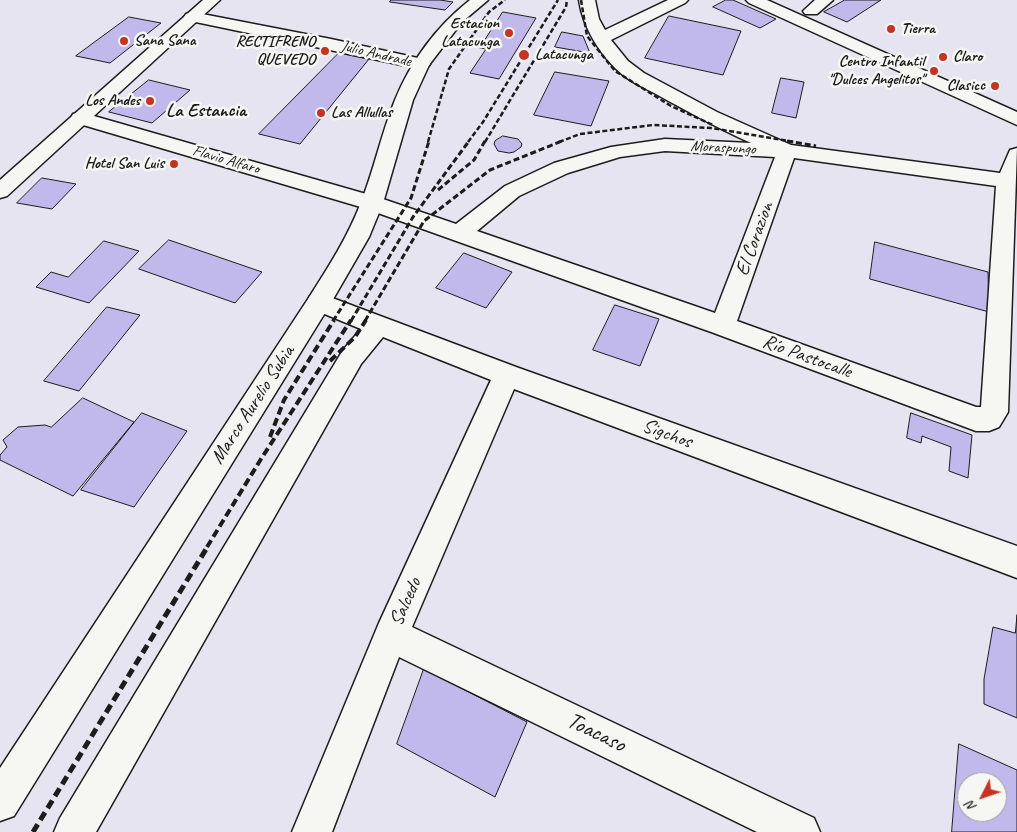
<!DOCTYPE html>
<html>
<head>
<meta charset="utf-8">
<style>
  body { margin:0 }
  #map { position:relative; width:1017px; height:832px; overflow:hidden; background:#e6e4f0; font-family:Caveat,sans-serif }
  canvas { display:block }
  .north { position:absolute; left:957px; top:772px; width:50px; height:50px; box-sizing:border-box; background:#f6f6f2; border:1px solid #9f9f9c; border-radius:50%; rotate:229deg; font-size:14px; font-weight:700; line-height:20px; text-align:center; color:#1c1c1c }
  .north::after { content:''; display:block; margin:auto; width:18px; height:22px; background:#c8321e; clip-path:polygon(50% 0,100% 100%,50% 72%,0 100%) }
</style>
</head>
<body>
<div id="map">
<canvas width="1017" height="832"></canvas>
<div class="north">N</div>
</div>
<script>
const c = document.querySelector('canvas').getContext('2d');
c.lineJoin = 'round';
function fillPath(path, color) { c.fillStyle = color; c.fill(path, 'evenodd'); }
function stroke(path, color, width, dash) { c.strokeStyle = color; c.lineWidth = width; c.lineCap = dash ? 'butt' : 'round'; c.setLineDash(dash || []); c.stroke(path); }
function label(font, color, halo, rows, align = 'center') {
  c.font = font + ' Caveat,sans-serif'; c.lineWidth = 5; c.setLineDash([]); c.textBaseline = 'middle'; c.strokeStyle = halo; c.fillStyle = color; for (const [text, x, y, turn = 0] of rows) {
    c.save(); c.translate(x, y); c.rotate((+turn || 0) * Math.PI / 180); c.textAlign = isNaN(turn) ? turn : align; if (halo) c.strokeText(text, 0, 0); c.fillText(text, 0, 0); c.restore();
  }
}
const building = new Path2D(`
  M391 0H440L453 2 445 10 390 2Z
  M726 0H733L776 19 760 28 713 7Z
  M845 0H881L847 22 824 12Z
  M503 12 536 18 499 79 470 73 486 49 480 48Z
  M669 16 741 31 723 75 645 58Z
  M129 17 161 23 110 63 76 56Z
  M562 32 583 36 590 53 555 47Z
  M339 53 369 59 300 144 259 134Z
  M555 72 609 81 591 126 534 115Z
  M781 78 804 82 796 118 772 113Z
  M149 80 190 90 152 123 109 112Z
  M503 136 518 139 522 144 521 147 514 152 509 153 498 151 494 144 495 141Z
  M42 178 76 184 52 209 17 203Z
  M169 240 262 272 235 303 139 269Z
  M104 241 139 251 89 303 36 287 51 272 68 277Z
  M875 242 988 272 989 312 870 279Z
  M464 253 512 272 486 308 436 288Z
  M615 305 659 319 640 366 593 350Z
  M107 307 140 315 79 391 44 381Z
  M83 398 134 422 73 496 0 460V455L7 447 3 440 18 427 45 425 51 427Z
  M142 413 187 431 134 507 81 490Z
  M911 413 972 435 968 478 949 471 951 447 922 436 921 443 907 438Z
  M1017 615V718L984 704V679L993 627 1015 633Z
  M424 669 527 722 495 797 397 744Z
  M959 744 1017 770V832H952ZM967 782H997V812H967Z`);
fillPath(building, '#c1b9eb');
stroke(building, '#1c1c1c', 1);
const street = new Path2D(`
  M579 0H595L599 19 605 30 668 0H688L685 3 611 40 628 61 644 73 717 112 791 145 1000 173 1010 150 1017 148 1008 412 999 427 989 431H976L714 333 364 208 73 122 71 118 73 114 80 112 87 114 380 198 456 224 505 186 554 163 611 147 665 139 751 143C719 129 687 111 656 94 645 88 633 83 623 75 601 57 583 28 579 0ZM665 151 775 157 715 313 477 231 519 196 568 173 620 157ZM794 158 996 186 981 407H976L737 321Z
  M815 0H833L817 14H805L803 11Z
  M192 12 331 39 427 60 430 64 427 68 421 69 186 20 184 17 186 14Z
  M319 293 516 367 1017 546V578L514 389 412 627 814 818 820 832H757L399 657 332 832H292L379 623 491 380 383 337 361 364 96 832H54L60 818 343 350 361 329 310 308 307 302 310 296Z`);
const secondary = new Path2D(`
  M470 0H488L462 22 429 65 413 100 383 203 369 237 328 308 14 816 0 821V768L310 296C329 266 347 238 360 205 374 171 381 134 395 100 411 61 437 26 470 0Z`);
const primary = new Path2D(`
  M203 0H220L7 196 0 198V180Z
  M746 0H767L1017 112V125L749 3Z`);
stroke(street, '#1c1c1c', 3);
stroke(secondary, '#1c1c1c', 3);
stroke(primary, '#1c1c1c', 3);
fillPath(street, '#f6f6f2');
fillPath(secondary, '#f6f6f2');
fillPath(primary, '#f6f6f2');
stroke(new Path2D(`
  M581 0 587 36 615 71 671 106 713 125
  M428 142 449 69 489 12 505 0
  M468 142 483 122 558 0
  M485 142 566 7 567 0
  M559 142 580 134 653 125 711 128 795 142`), '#1c1c1c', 2.5, [5, 2.5]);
stroke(new Path2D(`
  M787 141 816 146
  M438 190 474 160 485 141
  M333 321 411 198 429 141
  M351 321 413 217 469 141
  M365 321 424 221 490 170 562 141`), '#1c1c1c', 3, [6, 3]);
stroke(new Path2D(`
  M330 361 355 337 366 320
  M270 437 284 400 334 320
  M207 547 261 459 351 320`), '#1c1c1c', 4, [8, 4]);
stroke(new Path2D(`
  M33 832 208 546`), '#1c1c1c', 5, [9, 5]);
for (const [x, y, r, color] of [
  [891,29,5,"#c8321e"],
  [509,33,5,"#c8321e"],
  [124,41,5,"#c8321e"],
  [325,51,5,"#c8321e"],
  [524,55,6,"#c8321e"],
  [943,57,5,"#c8321e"],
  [934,71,5,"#c8321e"],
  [995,86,5,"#c8321e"],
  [150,101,5,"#c8321e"],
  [321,113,5,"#c8321e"],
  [174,164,5,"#c8321e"]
]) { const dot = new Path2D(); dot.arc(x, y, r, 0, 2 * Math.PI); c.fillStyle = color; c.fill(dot); stroke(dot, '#f6f6f2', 2); }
label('bold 16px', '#1c1c1c', '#f6f6f2', [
  ["Estacion",499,24],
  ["Latacunga",499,42],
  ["Tierra",901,29,"left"],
  ["Sana Sana",134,41,"left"],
  ["RECTIFRENO",315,42],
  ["QUEVEDO",315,60],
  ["Latacunga",535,55,"left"],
  ["Claro",953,57,"left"],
  ["Centro Infantil",924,62],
  ["\"Dulces Angelitos\"",924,80],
  ["Clasicc",985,86],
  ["Los Andes",140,101],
  ["Las Allullas",331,113,"left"],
  ["Hotel San Luis",164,164]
], 'right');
label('16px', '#1c1c1c', '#f6f6f2', [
  ["Julio Andrade",376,54,13],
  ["Moraspungo",723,148,3],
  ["Flavio Alfaro",226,160,16]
]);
label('bold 19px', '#1c1c1c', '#f6f6f2', [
  ["La Estancia",206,111]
]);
label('20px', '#1c1c1c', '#f6f6f2', [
  ["El Corazion",755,239,-70],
  ["Río Pastocalle",807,357,20],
  ["Marco Aurelio Subia",253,405,-57],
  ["Sigchos",667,434,20],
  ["Salcedo",406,602,-66]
]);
label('24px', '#1c1c1c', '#f6f6f2', [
  ["Toacaso",596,733,26]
]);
</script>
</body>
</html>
